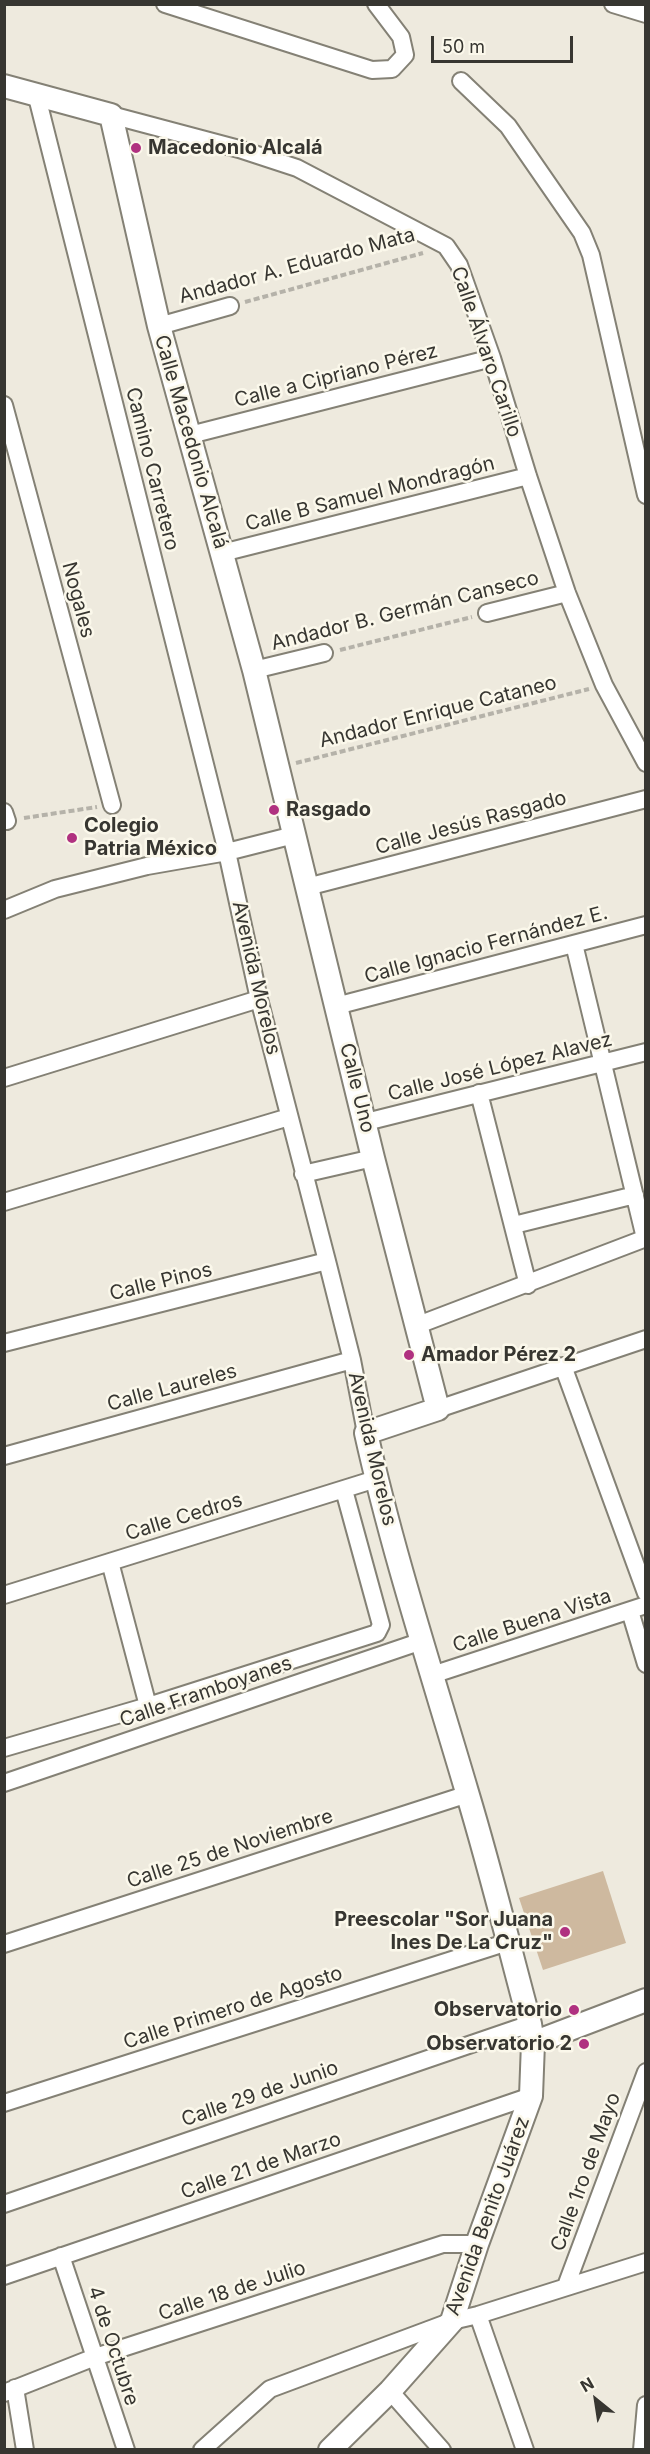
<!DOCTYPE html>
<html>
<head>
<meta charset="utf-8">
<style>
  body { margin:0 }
  #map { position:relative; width:650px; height:2454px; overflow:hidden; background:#eeeade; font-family:Inter,sans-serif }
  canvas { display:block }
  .frame { position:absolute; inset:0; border:6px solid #373631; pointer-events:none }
  .north { position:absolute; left:566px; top:2370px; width:60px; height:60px; -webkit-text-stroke:4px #fbf8eb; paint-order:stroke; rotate:330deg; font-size:16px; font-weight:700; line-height:24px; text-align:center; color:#373631 }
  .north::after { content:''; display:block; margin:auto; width:21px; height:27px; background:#373631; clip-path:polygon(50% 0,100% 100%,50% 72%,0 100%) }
  .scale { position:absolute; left:431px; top:36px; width:142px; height:27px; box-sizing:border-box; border:3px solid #373631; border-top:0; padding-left:8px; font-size:18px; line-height:21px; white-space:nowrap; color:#373631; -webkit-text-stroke:4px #fbf8eb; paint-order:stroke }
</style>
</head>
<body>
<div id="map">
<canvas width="650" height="2454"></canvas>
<div class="frame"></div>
<div class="north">N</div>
<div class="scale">50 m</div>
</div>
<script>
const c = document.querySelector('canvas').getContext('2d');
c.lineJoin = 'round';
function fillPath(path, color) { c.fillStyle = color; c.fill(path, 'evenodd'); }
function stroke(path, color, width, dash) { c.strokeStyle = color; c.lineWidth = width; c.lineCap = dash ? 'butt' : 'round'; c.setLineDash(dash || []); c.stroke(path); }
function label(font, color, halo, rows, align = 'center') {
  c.font = font + ' Inter,sans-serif'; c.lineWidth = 5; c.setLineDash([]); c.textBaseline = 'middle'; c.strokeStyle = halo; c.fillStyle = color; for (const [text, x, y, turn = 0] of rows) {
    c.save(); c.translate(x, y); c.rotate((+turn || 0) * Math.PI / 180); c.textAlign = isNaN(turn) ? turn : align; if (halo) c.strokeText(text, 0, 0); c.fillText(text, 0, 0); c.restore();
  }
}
fillPath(new Path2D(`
  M603 1871 626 1943 543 1970 519 1898Z`), '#ceb99f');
const street = new Path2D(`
  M165 4 372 70 392 69 405 55 401 37 376 4
  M613 4 646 14
  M461 81 508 126 582 233 591 255 646 495
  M37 97 227 852 259 999 327 1261 352 1360 366 1433
  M111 115 239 149 297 168 446 246 459 265 492 358 528 476 567 593 604 685 646 763
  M159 326 230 306
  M4 405 112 805
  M190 435 492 358
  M222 553 528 476
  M487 613 567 593
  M254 670 324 653
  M4 812 7 821
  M307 887 646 799
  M4 910 55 889 147 866 227 852 294 835
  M574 944 645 1238
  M336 1006 646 925
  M4 1078 259 999
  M479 1093 528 1285
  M366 1122 646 1052
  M303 1174 373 1158
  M4 1202 289 1117
  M514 1225 635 1195
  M418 1325 646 1238
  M4 1343 327 1261
  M563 1366 646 1593
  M438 1409 646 1339
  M4 1456 352 1360
  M110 1562 148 1706
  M4 1595 376 1479
  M630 1611 646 1664
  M432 1675 646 1605
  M4 1748 148 1706 377 1633 381 1625 344 1490
  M4 1783 422 1641
  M4 1944 468 1794
  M4 2103 508 1942
  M4 2204 530 2024
  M61 2256 126 2450
  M4 2276 531 2096
  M566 2286 646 2072
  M478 2315 525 2450
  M15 2388 25 2450
  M390 2391 442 2450
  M4 2393 95 2357 443 2244H477
  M202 2450 270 2389 452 2321 478 2315 646 2262
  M642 2450 646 2405`);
const secondary = new Path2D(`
  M4 86 111 115 159 326 254 670 373 1158 438 1409 366 1433C393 1554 432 1673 467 1792 490 1868 509 1946 530 2024L533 2043 531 2096 477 2244 452 2321 390 2391 330 2450
  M533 2043 646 2000`);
stroke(street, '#848175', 20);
stroke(secondary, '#848175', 26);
stroke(new Path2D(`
  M245 302 423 253
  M340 650 472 617
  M296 763 589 689
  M24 818 97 807`), '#b5b2a9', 4, [6, 3]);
stroke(street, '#fff', 16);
stroke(secondary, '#fff', 22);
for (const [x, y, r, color] of [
  [136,148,6,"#b03180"],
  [274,810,6,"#b03180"],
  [72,838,6,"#b03180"],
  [409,1355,6,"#b03180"],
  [565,1932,6,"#b03180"],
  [574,2010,6,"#b03180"],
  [584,2044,6,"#b03180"]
]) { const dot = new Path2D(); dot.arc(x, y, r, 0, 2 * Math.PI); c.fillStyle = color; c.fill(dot); stroke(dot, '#fbf8eb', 2); }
label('bold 20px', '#373631', '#fbf8eb', [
  ["Macedonio Alcalá",148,148],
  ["Rasgado",286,810],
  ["Colegio",84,826],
  ["Patria México",84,849],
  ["Amador Pérez 2",421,1355],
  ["Preescolar \"Sor Juana",553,1920,"right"],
  ["Ines De La Cruz\"",553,1943,"right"],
  ["Observatorio",562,2010,"right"],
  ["Observatorio 2",572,2044,"right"]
], 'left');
label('20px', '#373631', '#fbf8eb', [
  ["Andador A. Eduardo Mata",297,266,-15],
  ["Calle Álvaro Carillo",486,352,71],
  ["Calle a Cipriano Pérez",336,376,-14],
  ["Calle Macedonio Alcalá",191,442,74],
  ["Camino Carretero",152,469,76],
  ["Calle B Samuel Mondragón",370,494,-14],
  ["Nogales",78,600,75],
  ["Andador B. Germán Canseco",405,611,-14],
  ["Andador Enrique Cataneo",438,712,-14],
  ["Calle Jesús Rasgado",471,823,-15],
  ["Calle Ignacio Fernández E.",486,945,-15],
  ["Avenida Morelos",256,978,77],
  ["Calle José López Alavez",500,1067,-14],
  ["Calle Uno",357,1088,76],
  ["Calle Pinos",161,1282,-14],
  ["Calle Laureles",172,1388,-15],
  ["Avenida Morelos",372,1449,77],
  ["Calle Cedros",184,1517,-17],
  ["Calle Buena Vista",532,1621,-18],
  ["Calle Framboyanes",206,1692,-19],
  ["Calle 25 de Noviembre",230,1849,-18],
  ["Calle Primero de Agosto",233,2008,-18],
  ["Calle 29 de Junio",260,2094,-19],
  ["Calle 21 de Marzo",261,2166,-19],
  ["Calle 1ro de Mayo",586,2172,-70],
  ["Avenida Benito Juárez",488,2216,-70],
  ["Calle 18 de Julio",232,2291,-18],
  ["4 de Octubre",113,2346,72]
]);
</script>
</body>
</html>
